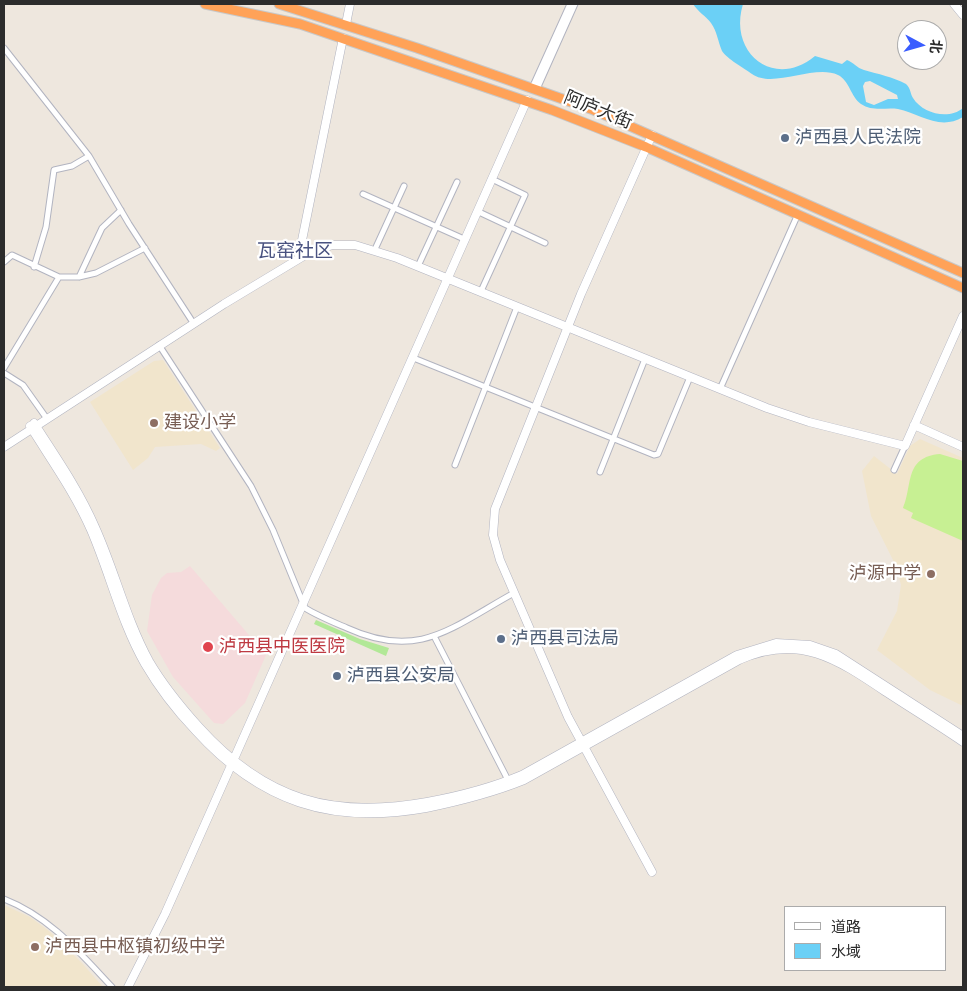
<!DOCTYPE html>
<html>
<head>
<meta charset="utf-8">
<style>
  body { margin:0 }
  #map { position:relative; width:967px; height:991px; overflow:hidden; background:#eee7de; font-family:"Work Sans","Noto Sans SC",sans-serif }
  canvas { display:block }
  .frame { position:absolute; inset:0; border:5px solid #2c2c2c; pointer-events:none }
  .legend { position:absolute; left:784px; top:906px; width:162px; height:65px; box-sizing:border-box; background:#fff; border:1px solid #ababab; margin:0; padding:6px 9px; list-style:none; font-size:15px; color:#2c2c2c }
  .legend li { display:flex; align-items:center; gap:10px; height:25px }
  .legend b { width:25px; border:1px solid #ababab }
  .north { position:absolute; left:897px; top:20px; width:50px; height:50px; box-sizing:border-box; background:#fff; border:1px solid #ababab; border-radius:50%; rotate:96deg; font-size:14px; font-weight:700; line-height:20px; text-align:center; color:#2c2c2c }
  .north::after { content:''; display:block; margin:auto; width:18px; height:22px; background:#3a5dff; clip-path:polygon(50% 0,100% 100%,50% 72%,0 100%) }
</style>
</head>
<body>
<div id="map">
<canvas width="967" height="991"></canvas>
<div class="frame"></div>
<ul class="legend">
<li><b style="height:6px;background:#fff"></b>道路</li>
<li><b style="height:14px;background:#6bd0f6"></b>水域</li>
</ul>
<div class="north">北</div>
</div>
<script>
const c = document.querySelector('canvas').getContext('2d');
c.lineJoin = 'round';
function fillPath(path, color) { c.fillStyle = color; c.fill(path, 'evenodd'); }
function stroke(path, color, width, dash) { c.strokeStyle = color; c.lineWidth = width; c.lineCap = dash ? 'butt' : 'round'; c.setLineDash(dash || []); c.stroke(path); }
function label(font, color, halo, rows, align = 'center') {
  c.font = font + ' "Work Sans","Noto Sans SC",sans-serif'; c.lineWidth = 4.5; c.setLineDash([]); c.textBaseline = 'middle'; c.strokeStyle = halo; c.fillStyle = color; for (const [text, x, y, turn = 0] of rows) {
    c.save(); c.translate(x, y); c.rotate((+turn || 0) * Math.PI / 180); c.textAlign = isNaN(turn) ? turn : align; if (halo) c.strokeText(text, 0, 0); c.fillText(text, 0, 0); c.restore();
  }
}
fillPath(new Path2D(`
  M163 360 220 448 216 451 201 444 155 447 148 458 133 470 90 402 154 361Z
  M920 439 963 458V706L930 690 877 650 897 611 901 585 896 566 871 516 862 471 874 456 897 474 910 446Z
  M4 905 30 917 49 931 82 963 103 987H4Z`), '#f1e5cc');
fillPath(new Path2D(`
  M190 566 266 655 245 703 223 724 214 723 173 677 147 631 152 595 161 578 167 573 181 572Z`), '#f5dbdc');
fillPath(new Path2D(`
  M316 620 360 639 389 648 386 656 314 624Z`), '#b2e897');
fillPath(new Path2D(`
  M940 454 963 461V541L911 518 913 513 903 508C913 485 904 457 940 454Z`), '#c7f093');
fillPath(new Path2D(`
  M693 4H743C728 53 774 90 815 56L842 64 847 60C853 62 857 68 864 70 878 74 893 77 906 84 911 89 910 93 913 98 923 114 949 120 963 108V117C940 131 920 114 898 109 886 107 873 112 861 104 851 97 849 80 838 75 814 64 773 89 752 74 745 69 726 58 722 51 718 42 717 31 711 23 706 16 698 12 693 4ZM870 81 897 95 898 99H888L874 105 866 102 863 86 865 82Z`), '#6bd0f6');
const street = new Path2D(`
  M4 48 89 156 129 224 192 321
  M532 88 570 4
  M537 89 575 4
  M363 194 464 239
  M481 213 545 243
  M376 247 404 186
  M4 262 12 255 59 277
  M419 264 457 182
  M34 267 46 227 54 170 72 166 89 156
  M79 277 102 228 121 210
  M482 289 525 195 496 181
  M159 345 251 486 273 530 305 608C318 616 333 622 347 628 419 661 452 627 514 593
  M416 359 654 455 658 454 690 377
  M4 368 59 277H79L96 273 145 248
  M4 373 23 385 45 416
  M720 389 798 214
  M455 465 517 307
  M894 470 905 446
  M600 472 645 359
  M434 636 509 782
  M4 899C50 917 79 952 112 987`);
const secondary = new Path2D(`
  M954 4 963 15
  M346 24 350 4
  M299 255 343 38
  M34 423C56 457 79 490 95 527 115 571 126 619 149 661 163 685 181 707 199 727 265 800 332 819 427 802 460 796 491 788 522 775L737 655 776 643 810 645 836 654 963 736
  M914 425 963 447
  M30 426C51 460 75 493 91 530 110 574 121 622 145 664 159 688 176 710 195 730 260 802 331 825 426 808 460 801 492 793 524 780L739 660C799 633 837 659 886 692 912 709 938 725 963 742
  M4 447 224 304 312 251 333 245H355L397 258 767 408 809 422 905 446 963 316
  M652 872 568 717 500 560 493 535 495 509 581 294 652 135
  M128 987 165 914 527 100`);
const highway = new Path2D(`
  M205 4 300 24 552 110 646 147 963 288
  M279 4 417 48 591 109 963 273`);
stroke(street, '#b2b4c0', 7);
stroke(secondary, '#b2b4c0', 9);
stroke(highway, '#c8c8c8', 11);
stroke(street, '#fff', 5);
stroke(secondary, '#fff', 8);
stroke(highway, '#ffa258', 9);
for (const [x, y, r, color] of [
  [785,138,5,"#5c6f8a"],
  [154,423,5,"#8d6e63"],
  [931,574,5,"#8d6e63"],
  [501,639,5,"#5c6f8a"],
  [208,647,6,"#e0444e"],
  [337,676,5,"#5c6f8a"],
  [35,947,5,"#8d6e63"]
]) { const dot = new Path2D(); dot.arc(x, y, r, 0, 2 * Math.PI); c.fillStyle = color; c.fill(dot); stroke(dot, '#fff', 2); }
label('18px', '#2c2c2c', '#fff', [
  ["阿庐大街",598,110,22]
]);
label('18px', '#4e5e75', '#fff', [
  ["泸西县人民法院",795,138],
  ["泸西县司法局",511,639],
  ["泸西县公安局",347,676]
], 'left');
label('18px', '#785e54', '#fff', [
  ["建设小学",164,423],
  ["泸源中学",921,574,"right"],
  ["泸西县中枢镇初级中学",45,947]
], 'left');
label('18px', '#be3a42', '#fff', [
  ["泸西县中医医院",219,647]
], 'left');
label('19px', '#495280', '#fff', [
  ["瓦窑社区",295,251]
]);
</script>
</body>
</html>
